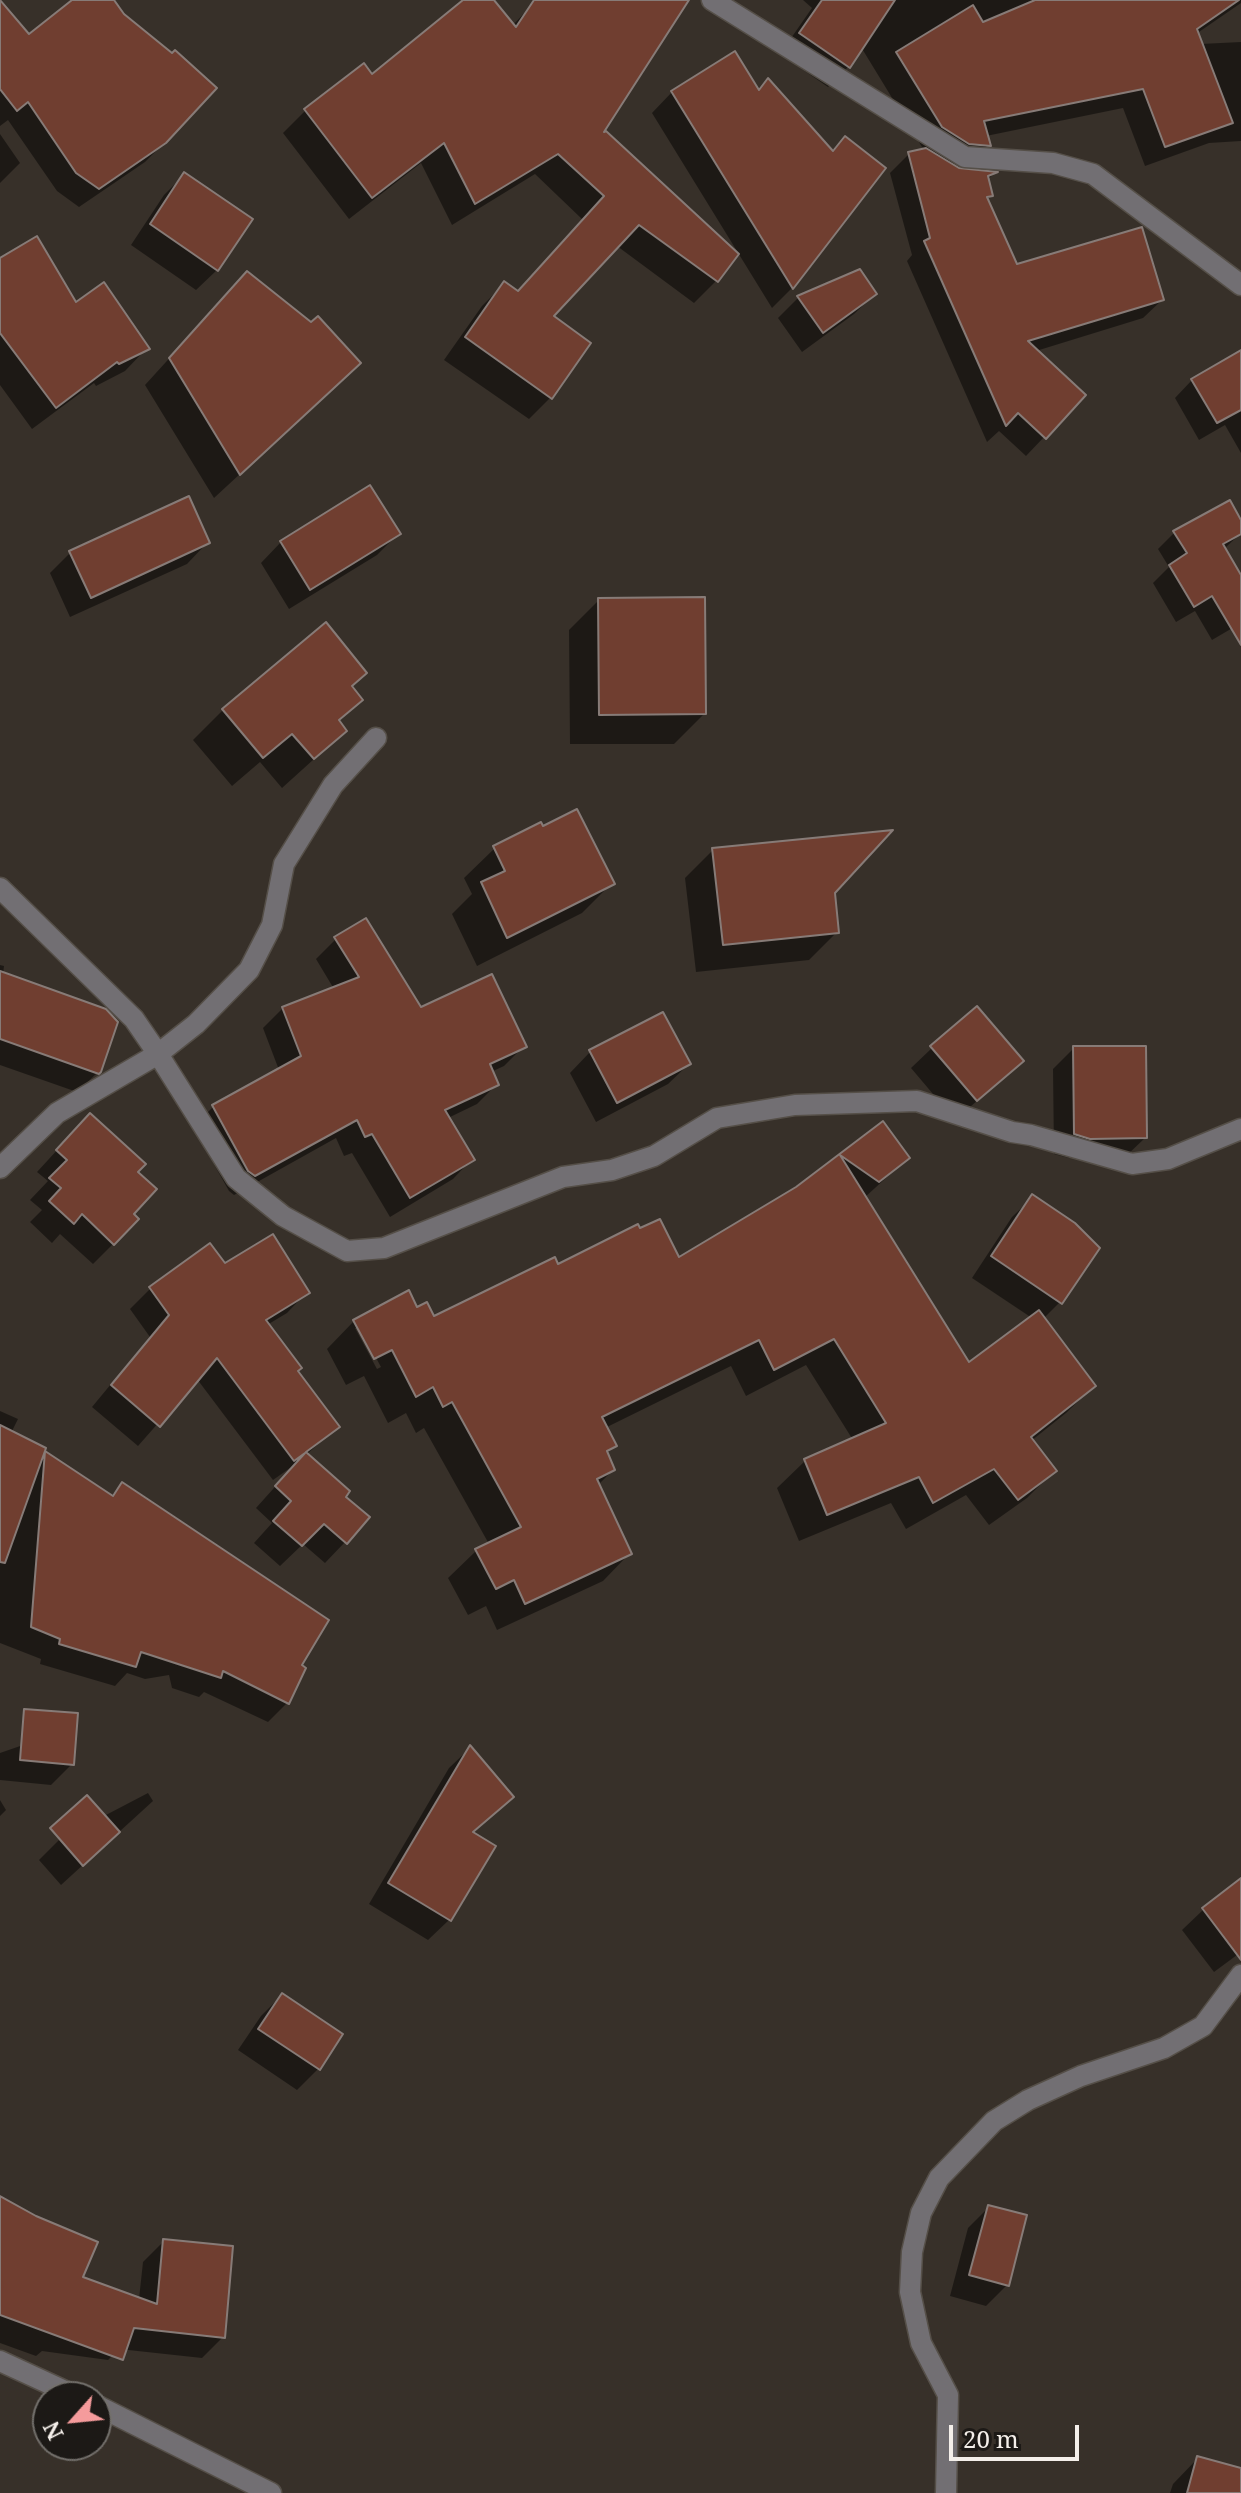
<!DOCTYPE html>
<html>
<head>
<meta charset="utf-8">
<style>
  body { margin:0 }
  #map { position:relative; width:1241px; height:2493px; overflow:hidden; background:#373029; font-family:"Noto Serif",serif }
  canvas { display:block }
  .north { position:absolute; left:32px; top:2381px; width:80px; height:80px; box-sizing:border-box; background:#1c1916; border:2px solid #726f6b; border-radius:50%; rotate:243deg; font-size:22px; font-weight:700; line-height:32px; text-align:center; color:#f4efea }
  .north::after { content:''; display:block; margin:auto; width:28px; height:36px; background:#f59b9c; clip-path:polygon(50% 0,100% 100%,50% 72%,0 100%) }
  .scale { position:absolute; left:949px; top:2425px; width:130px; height:36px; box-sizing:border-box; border:4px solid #f4efea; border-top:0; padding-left:10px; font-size:24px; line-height:28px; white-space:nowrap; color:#f4efea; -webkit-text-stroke:6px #1c1916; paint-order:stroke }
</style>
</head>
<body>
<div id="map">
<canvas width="1241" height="2493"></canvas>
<div class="north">N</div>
<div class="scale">20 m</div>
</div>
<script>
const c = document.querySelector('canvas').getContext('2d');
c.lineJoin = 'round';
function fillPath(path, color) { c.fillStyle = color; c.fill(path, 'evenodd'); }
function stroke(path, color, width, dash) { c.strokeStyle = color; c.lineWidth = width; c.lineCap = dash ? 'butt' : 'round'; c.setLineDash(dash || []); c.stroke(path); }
fillPath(new Path2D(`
  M76 0H111L165 142 145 162 79 207 57 191 8 120 0 126V2L29 36Z
  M466 0H492L512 26 532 5 545 0H680L598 139 736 254 716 281 694 303 617 246 551 317V397L529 419 444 360 482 306 504 284 517 293 583 220 535 174 452 225 421 163 349 219 283 133 305 111 363 66 371 76Z
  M803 0H1241V3L1180 45 1241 42V141L1209 143 1145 166 1123 108 986 136 988 145 968 165 947 163 958 170 994 174 987 180 991 195 986 200 1016 266 1162 300 1143 318 1036 351 1084 395 1026 456 999 431 987 442 907 261 912 255 890 173 909 154 926 150 922 147 861 47 848 67 828 87 780 54 812 8Z
  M767 81 831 152 845 138 883 168 792 288 772 308 652 113 672 92 757 91Z
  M0 134 20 163 0 183Z
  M185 174 217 270 196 290 131 245 164 195Z
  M0 261 75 305 147 348 125 371 96 386 94 383 32 429 0 385Z
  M859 271 875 294 854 314 802 352 778 318 798 298Z
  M247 273 333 388 214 498 145 385Z
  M1241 352V453L1225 425 1199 440 1175 398 1192 380Z
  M1241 524V533L1224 549 1241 579V623L1212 640 1195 611 1176 622 1153 583 1169 567 1158 549 1175 532Z
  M398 534 377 555 289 609 261 563 281 542Z
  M207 543 187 564 70 617 50 573 70 553Z
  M599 600 704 714 674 744H570L569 630Z
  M350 687 360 700 338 722 345 731 282 788 260 762 232 786 193 740 223 710Z
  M495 848 612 883 582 913 477 966 452 914 472 894 464 878Z
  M713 850 837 932 809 960 696 972 685 878Z
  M336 939 420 1009 524 1046 504 1066 491 1072 497 1084 477 1104 448 1118 472 1159 453 1179 390 1217 352 1153 344 1156 336 1138 234 1195 229 1191 193 1127 213 1107 279 1070 263 1028 283 1008 334 989 316 959Z
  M0 965 4 966 3 974 97 1073 77 1092 0 1065Z
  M932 1048 1000 1081 955 1120 911 1068Z
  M1074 1048 1145 1138 1124 1158H1069L1054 1154 1053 1069Z
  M590 1052 689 1064 668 1084 596 1122 570 1073Z
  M882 1124 908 1158 864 1198 969 1365 1032 1318 972 1278 1012 1217 1033 1197 1060 1302 1043 1319 1094 1386 1066 1413 1031 1441 1054 1471 1027 1498 989 1525 966 1495 906 1529 891 1503 799 1541 777 1488 805 1461 853 1440 806 1365 746 1396 731 1366 605 1428 614 1446 606 1454 613 1470 598 1485 630 1553 603 1581 497 1630 486 1606 468 1615 448 1578 476 1551 489 1544 424 1428 416 1433 406 1413 388 1423 364 1376 346 1385 327 1349 354 1321 416 1310 433 1318 557 1267 678 1259 797 1188ZM355 1328H360L381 1367 377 1369Z
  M70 1136 135 1172 131 1215 113 1244 93 1264 60 1234 52 1243 30 1222 42 1210 30 1200 48 1181 37 1172Z
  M225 1266 307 1292 287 1313 267 1325 295 1372 337 1427 306 1455 343 1497 345 1542 325 1563 303 1544 280 1566 254 1543 272 1523 256 1508 291 1469 290 1468 273 1480 197 1379 138 1446 92 1407 150 1337 130 1309 151 1288Z
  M0 1411 18 1419 11 1433 110 1497 122 1485 299 1666 288 1702 268 1722 204 1692 199 1697 172 1688 169 1675 145 1679 127 1673 115 1686 40 1664 41 1659 0 1643Z
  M75 1727 72 1764 51 1785 0 1780V1753Z
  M470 1748 511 1797 472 1833 449 1920 428 1940 369 1904 449 1768Z
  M148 1793 153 1801 61 1885 39 1860 60 1839Z
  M0 1800 6 1810 0 1816Z
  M1240 1881 1241 1952 1214 1972 1182 1930 1203 1910Z
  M282 1995 340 2035 318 2069 297 2090 238 2050 261 2016Z
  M0 2198 81 2278 139 2299 143 2262 164 2241 223 2337 202 2358 119 2349 108 2360 42 2351 36 2356 0 2343Z
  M989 2207 1007 2285 986 2306 950 2296 968 2228Z
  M1198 2458 1241 2470V2493H1170L1173 2484Z`), '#0007');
const building = new Path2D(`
  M0 0 29 34 72 0H114L124 14 172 53 175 50 217 88 166 143 99 189 76 173 28 102 17 111 0 89Z
  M463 0H494L516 27 534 0H689L604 132 606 131 739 254 718 282 639 225 554 316 591 343 552 399 465 337 504 281 518 291 604 196 558 154 475 204 444 143 372 198 304 109 364 63 372 74Z
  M822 0H895L850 68 799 33Z
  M1035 0H1239L1197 29 1233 123 1165 147 1143 89 984 121 991 146 969 144 942 127 896 52 973 5 983 22Z
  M735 51 759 90 768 78 833 151 845 136 886 168 793 289 671 91Z
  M926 148 959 168 998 172 988 176 993 196 987 197 1017 264 1142 227 1164 300 1028 341 1086 395 1046 439 1018 413 1006 426 924 241 930 238 908 152Z
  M184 172 253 219 218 271 150 224Z
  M37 236 76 302 104 282 150 349 119 364 117 362 56 408 0 333V258Z
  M860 269 877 294 823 333 797 296Z
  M247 271 311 322 318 316 361 363 240 475 169 358Z
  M1241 350V410L1217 423 1191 379Z
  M370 485 401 534 310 590 280 541Z
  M189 496 210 543 91 598 69 551Z
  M1230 500 1241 520V534L1223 544 1241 575V645L1212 596 1194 607 1169 565 1187 553 1173 531Z
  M705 597 706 714 599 715 598 598Z
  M326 622 367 673 352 686 363 700 339 720 347 731 314 759 292 734 263 758 222 709Z
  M577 809 615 884 507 938 481 882 505 871 493 846 541 822 543 826Z
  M893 830 835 893 839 933 723 945 712 848Z
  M366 918 421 1007 492 974 527 1047 490 1064 499 1085 445 1110 475 1160 410 1198 372 1134 365 1137 357 1120 255 1176 248 1171 212 1105 301 1056 282 1007 359 977 334 937Z
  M0 971 106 1009 118 1022 101 1072 99 1074 0 1039Z
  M977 1006 1024 1061 977 1101 930 1046Z
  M663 1012 691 1064 617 1103 589 1050Z
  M1073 1046H1146L1147 1138 1090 1139 1074 1134Z
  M90 1113 146 1164 138 1172 157 1189 134 1214 139 1219 114 1245 82 1214 74 1224 49 1201 61 1188 49 1178 67 1160 56 1150Z
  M883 1121 910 1158 879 1182 840 1155 969 1362 1039 1310 1096 1386 1031 1437 1057 1471 1018 1500 994 1469 933 1503 919 1477 827 1515 804 1459 886 1423 834 1339 774 1370 759 1340 602 1417 617 1446 607 1451 615 1470 597 1479 632 1554 525 1604 514 1580 496 1589 475 1549 521 1527 452 1402 443 1407 433 1387 416 1397 392 1350 374 1359 353 1320 409 1290 417 1307 427 1302 434 1316 555 1257 558 1264 638 1224 640 1228 660 1219 679 1257 796 1187Z
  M1032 1194 1075 1223 1100 1248 1062 1304 991 1256Z
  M273 1234 310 1293 266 1320 302 1368 298 1371 340 1427 306 1452 350 1491 346 1497 370 1517 347 1544 324 1524 302 1546 273 1521 291 1501 275 1486 305 1453 294 1461 217 1358 160 1427 111 1385 169 1315 149 1287 210 1243 225 1263Z
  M0 1425 46 1448 45 1451 113 1496 122 1482 329 1620 302 1665 306 1668 289 1704 223 1671 221 1678 141 1652 136 1667 59 1644 60 1639 31 1627 45 1451 5 1563 0 1562Z
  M24 1709 78 1713 74 1765 20 1760Z
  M470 1745 514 1797 473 1832 496 1846 451 1921 388 1883Z
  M87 1795 120 1832 83 1866 50 1828Z
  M1241 1878V1960L1202 1908Z
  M282 1993 343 2034 320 2070 258 2029Z
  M0 2196 36 2216 98 2242 83 2277 157 2304 163 2239 233 2246 225 2338 134 2328 123 2360 0 2315Z
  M988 2205 1027 2215 1009 2286 969 2275Z
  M1197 2456 1241 2468V2493H1187Z`);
fillPath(building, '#703e30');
stroke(building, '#877b77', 2);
const minor = new Path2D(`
  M712 0 965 157 1053 163 1093 174 1241 285
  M0 888 134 1019 158 1054 196 1024 249 970 272 925 284 864 333 785 376 738
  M0 1168 57 1113 158 1054 236 1178 283 1216 347 1251 384 1248 563 1177 612 1170 654 1156 717 1118 795 1105 917 1101 1012 1132 1031 1135 1132 1164 1168 1159 1241 1129
  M0 2361 78 2397
  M96 2405 271 2493
  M946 2493 948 2395 921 2343 910 2292 912 2252 921 2213 939 2178 994 2121 1028 2100 1081 2076 1164 2048 1203 2026 1241 1975`);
stroke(minor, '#554f48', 23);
stroke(minor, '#726f73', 20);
</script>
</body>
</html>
